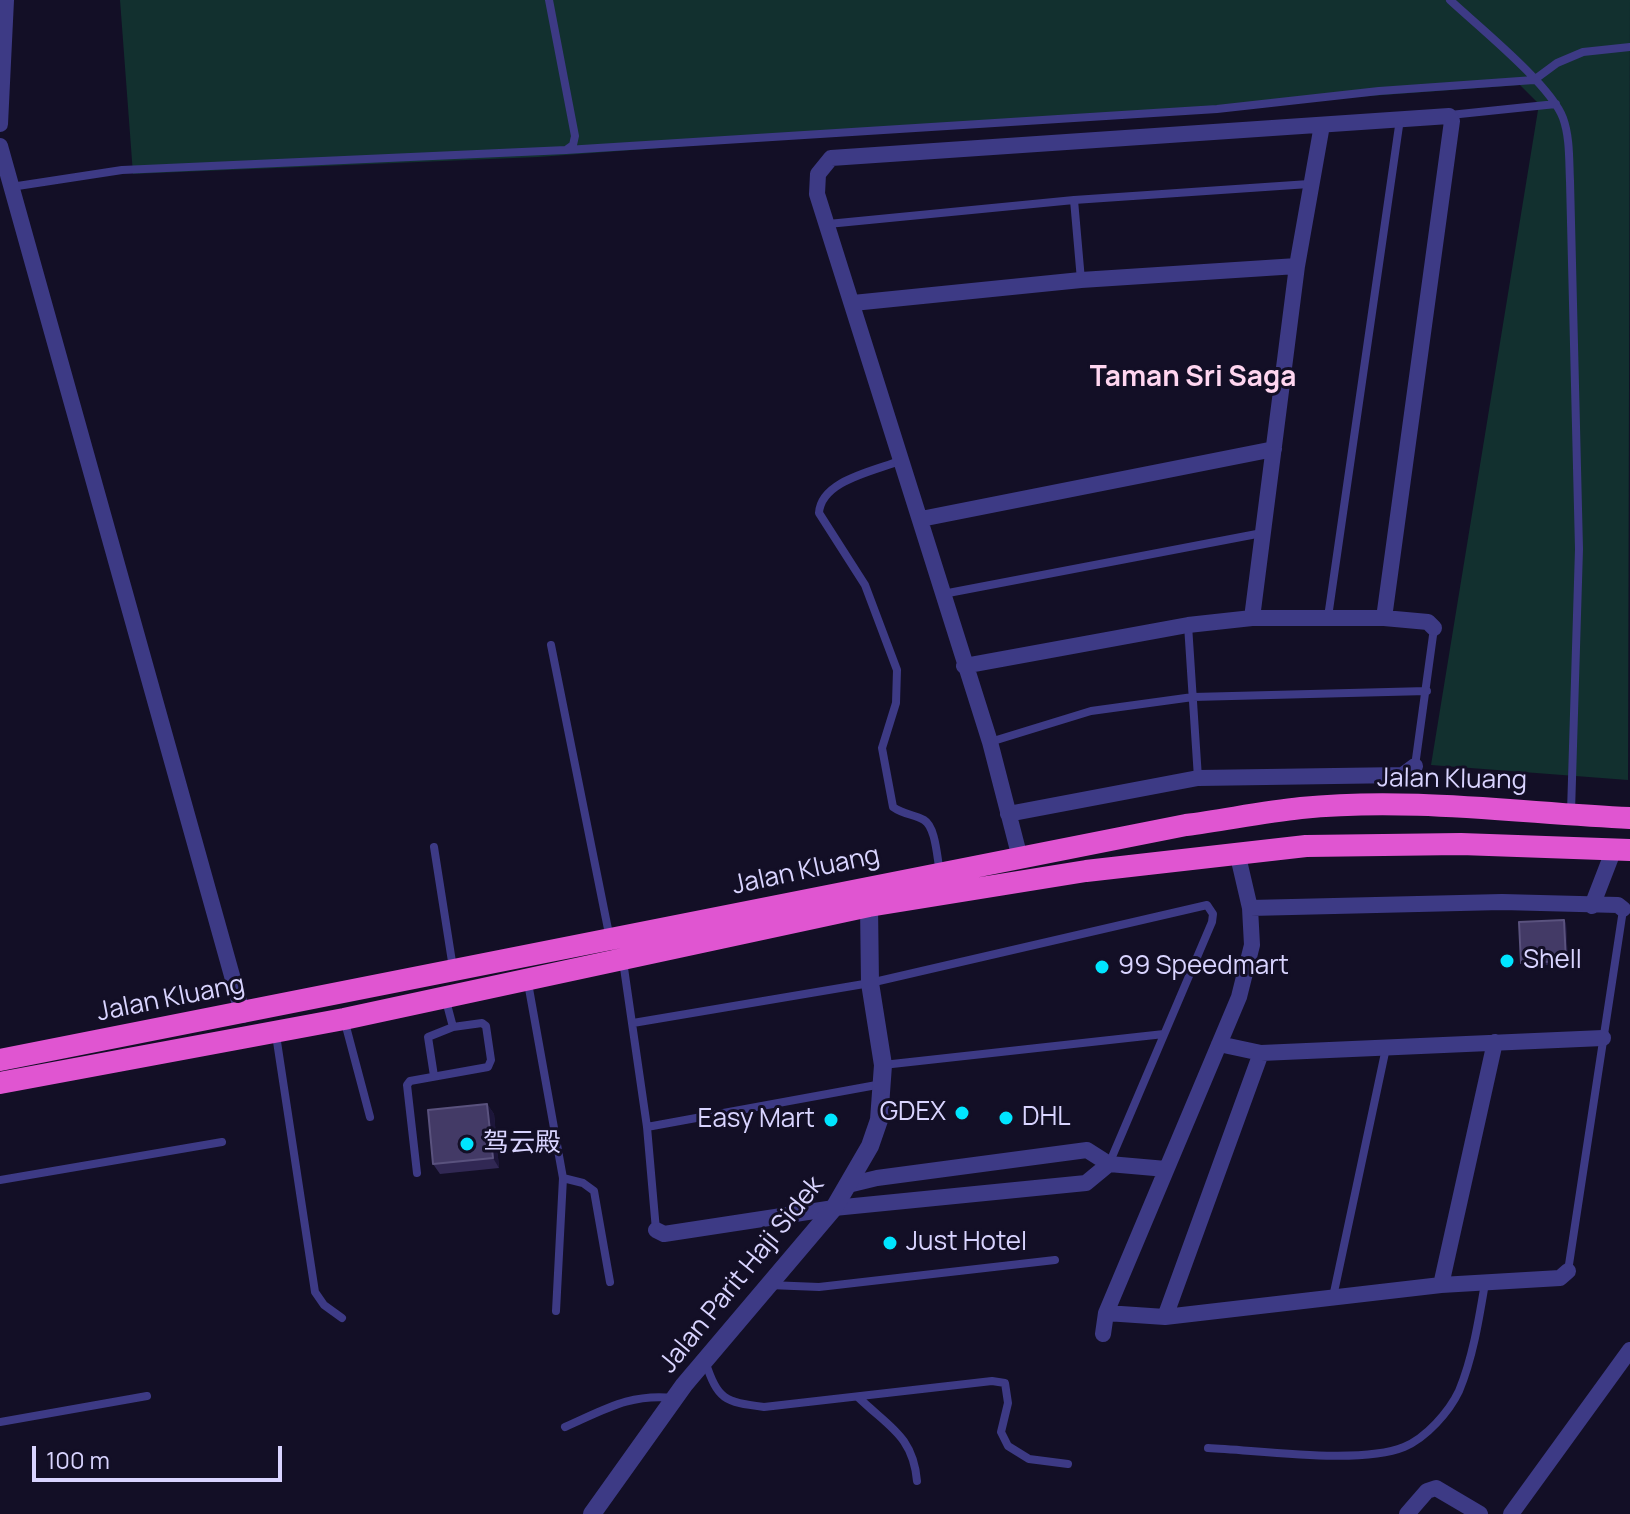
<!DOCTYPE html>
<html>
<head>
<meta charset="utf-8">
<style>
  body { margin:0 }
  #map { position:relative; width:1630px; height:1514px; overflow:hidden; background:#130f26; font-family:Manrope,sans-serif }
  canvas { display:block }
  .scale { position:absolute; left:32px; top:1446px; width:250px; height:36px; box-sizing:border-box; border:4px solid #d9d4ff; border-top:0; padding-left:10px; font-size:24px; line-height:28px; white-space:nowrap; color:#d9d4ff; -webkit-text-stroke:6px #130f26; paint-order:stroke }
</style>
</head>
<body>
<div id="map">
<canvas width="1630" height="1514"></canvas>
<div class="scale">100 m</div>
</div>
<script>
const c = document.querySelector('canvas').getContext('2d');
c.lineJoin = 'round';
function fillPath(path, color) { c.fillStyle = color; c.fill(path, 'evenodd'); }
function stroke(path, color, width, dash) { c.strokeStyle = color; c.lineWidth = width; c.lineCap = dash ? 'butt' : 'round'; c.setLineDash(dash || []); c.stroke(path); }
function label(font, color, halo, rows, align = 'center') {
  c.font = font + ' Manrope,"Noto Sans SC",sans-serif'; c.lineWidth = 6; c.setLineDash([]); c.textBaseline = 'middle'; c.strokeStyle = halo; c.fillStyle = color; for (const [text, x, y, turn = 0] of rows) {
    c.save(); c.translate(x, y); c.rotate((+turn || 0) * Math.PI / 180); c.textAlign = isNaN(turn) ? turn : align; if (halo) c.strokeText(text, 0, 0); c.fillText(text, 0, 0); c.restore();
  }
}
fillPath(new Path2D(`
  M120 0H1630L1628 780 1431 765 1539 104 1520 85 538 157 133 174Z`), '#12302f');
stroke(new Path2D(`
  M1450 0C1479 27 1551 85 1563 118 1570 137 1569 161 1570 181L1579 549 1571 812
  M1450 115 1556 104
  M566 150 1217 109 1379 91 1534 80 1557 63 1583 52 1630 47
  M11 187 122 170 566 150 573 145 575 136 549 0
  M1074 200 1081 280
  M828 224 1074 200 1309 184
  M902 460C875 471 821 480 819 513L865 585 897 670 896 703 882 748 893 807C904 815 914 814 924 820 936 827 937 859 940 872
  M943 594 1262 533
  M1328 617 1400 119
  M1188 625 1198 778
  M551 645 610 939
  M990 742 1091 711 1193 697 1427 691
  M1415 766 1434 628
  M434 847 453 968
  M623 961 647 1127 656 1230
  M528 983 563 1178 556 1311
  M344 1019 370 1117
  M633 1023 870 983 1207 905 1213 914 1212 922 1109 1164
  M276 1035 315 1292 324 1305 342 1318
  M883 1065 1164 1034
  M434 1076 428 1037 453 1027
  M647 1127 882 1084
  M417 1173 407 1085 410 1081 488 1067 491 1060 486 1026 482 1023 453 1027 445 997
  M563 1178 583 1183 594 1191 610 1282
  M0 1180 222 1142
  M1568 1271 1623 910
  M769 1285 819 1287 1055 1260
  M1333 1297 1386 1048
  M705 1361C718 1400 724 1402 764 1407L992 1381 1005 1383 1008 1403 1001 1432 1008 1446 1029 1459 1068 1464
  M859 1398C889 1427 913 1436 917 1481
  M0 1422 147 1396
  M565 1427C604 1410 630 1393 674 1398
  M1208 1448C1258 1450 1360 1465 1404 1447 1426 1438 1449 1412 1459 1391 1473 1357 1479 1319 1485 1283`), '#3d3a85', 8);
stroke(new Path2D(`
  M0 124 6 0
  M0 146 243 1015
  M853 303 1081 280 1297 266
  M921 519 1274 449
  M1252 618 1297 266 1322 125
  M964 666 1188 625 1252 618H1384L1428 622 1434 628
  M1008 814 1198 778 1403 775 1415 766
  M1020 858 990 742 817 194 818 174 831 158 1449 116 1452 121 1384 618
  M1592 906 1614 849
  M1250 908 1502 902 1618 905 1623 909
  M1219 1044 1261 1053 1603 1038
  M848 1185 877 1178 1087 1150 1109 1164 1166 1169
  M656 1230 664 1234 834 1208 1086 1183 1109 1164
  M1441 1285 1495 1042
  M1106 1313 1165 1317 1441 1285 1560 1278 1568 1271
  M1165 1317 1261 1053
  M1103 1334 1106 1313 1239 997 1252 945 1250 908 1237 852
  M1407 1514 1427 1491 1436 1488 1480 1514
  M1511 1514 1630 1350`), '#3d3a85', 16);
stroke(new Path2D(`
  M592 1514 684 1385 834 1208 870 1146 879 1120 883 1065 870 983 869 906`), '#3d3a85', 18);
stroke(new Path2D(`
  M0 1060 1186 825C1224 820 1263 812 1301 808 1410 797 1521 813 1630 818
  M0 1083 344 1019 869 906 1086 871 1306 846 1461 844 1630 850`), '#e055d1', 22);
fillPath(new Path2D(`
  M1566 923 1568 964 1523 966 1521 963Z
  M487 1104 494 1114 499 1168 440 1174 433 1164Z`), '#312854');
fillPath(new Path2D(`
  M1564 920 1566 923 1568 964 1566 961Z
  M487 1104 494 1114 499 1168 493 1158Z`), '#1d163a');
const building = new Path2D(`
  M1564 920 1566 961 1521 963 1519 922Z
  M487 1104 493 1158 433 1164 428 1110Z`);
fillPath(building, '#433a66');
stroke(building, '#5a527e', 2);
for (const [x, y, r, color] of [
  [1507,961,8,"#00e5ff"],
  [1102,967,8,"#00e5ff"],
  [962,1113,8,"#00e5ff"],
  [1006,1118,8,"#00e5ff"],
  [831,1120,8,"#00e5ff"],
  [467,1144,8,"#00e5ff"],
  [890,1243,8,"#00e5ff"]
]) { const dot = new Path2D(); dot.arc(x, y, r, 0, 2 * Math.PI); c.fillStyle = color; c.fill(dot); stroke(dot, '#130f26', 3); }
label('26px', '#d9d4ff', '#130f26', [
  ["Jalan Kluang",1452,780,1],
  ["Jalan Kluang",806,871,-12],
  ["Jalan Kluang",171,999,-11],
  ["Jalan Parit Haji Sidek",742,1275,-51]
]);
label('26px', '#d9d4ff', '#130f26', [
  ["Shell",1523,961],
  ["99 Speedmart",1118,967],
  ["GDEX",946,1113,"right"],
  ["DHL",1022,1118],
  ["Easy Mart",815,1120,"right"],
  ["驾云殿",483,1144],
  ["Just Hotel",906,1243]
], 'left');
label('bold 28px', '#ffd6f0', '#130f26', [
  ["Taman Sri Saga",1193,378]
]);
</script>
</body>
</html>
